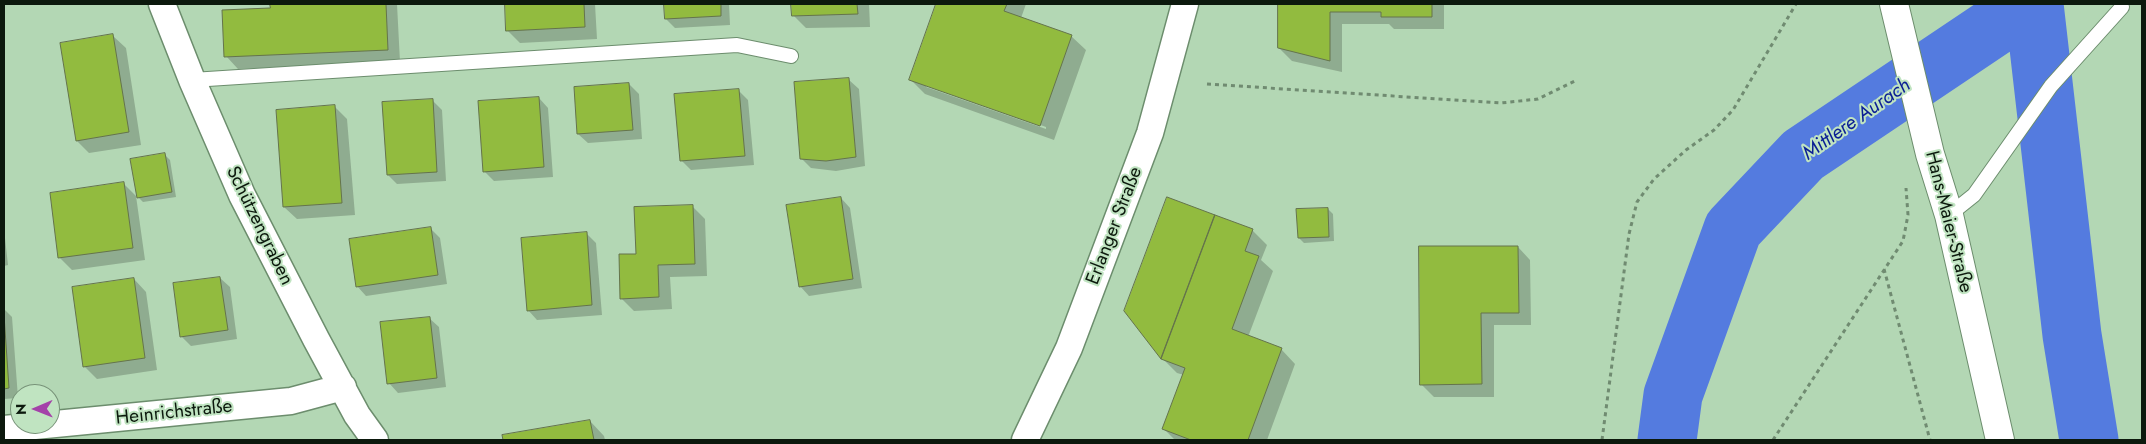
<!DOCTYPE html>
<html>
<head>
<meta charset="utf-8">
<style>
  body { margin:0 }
  #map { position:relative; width:2146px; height:444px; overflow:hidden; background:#b3d7b4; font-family:Jost,sans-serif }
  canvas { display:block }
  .frame { position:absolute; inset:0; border:5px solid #0c190d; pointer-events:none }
  .north { position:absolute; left:10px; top:384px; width:50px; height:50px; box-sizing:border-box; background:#c0e4c1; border:1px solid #789379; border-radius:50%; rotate:269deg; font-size:14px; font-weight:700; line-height:20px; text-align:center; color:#0c190d }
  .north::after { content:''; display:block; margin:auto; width:18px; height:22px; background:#a442a9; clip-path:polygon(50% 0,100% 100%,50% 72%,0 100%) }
</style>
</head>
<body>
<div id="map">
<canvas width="2146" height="444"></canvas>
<div class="frame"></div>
<div class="north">N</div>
</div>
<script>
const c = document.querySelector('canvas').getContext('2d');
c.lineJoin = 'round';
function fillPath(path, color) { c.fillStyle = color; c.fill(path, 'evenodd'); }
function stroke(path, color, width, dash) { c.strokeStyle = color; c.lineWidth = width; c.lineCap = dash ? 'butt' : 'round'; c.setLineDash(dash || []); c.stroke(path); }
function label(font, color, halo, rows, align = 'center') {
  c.font = font + ' Jost,sans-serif'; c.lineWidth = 4; c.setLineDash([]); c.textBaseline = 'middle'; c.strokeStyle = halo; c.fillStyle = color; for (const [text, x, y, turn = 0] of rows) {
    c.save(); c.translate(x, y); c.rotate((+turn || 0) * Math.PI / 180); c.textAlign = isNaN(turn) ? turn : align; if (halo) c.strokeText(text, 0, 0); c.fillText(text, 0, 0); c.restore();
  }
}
fillPath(new Path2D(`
  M271 4H397L400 62 238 69 226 56 271 9Z
  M506 4H595L597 39 520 43 507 30Z
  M665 4H729L730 25 675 28 666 19Z
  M793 4H869L870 27 806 28 793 15Z
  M937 4H1026L1021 18 1071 36 1086 50 1054 140 925 94 910 79ZM926 84 1046 127V129L926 87Z
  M1279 4H1444V29H1394L1389 24H1342V72L1292 61 1279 48Z
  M113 36 126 48 141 145 89 153 77 141Z
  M849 80 859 89 865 166 836 171 811 168 801 158Z
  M629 84 639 94 642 139 588 143 578 134Z
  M738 90 748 100 754 165 691 170 681 160Z
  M539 98 548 108 553 177 494 181 484 171Z
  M432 100 442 110 446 181 397 184 388 175Z
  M334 106 347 119 355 215 297 219 284 207Z
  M165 155 170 160 176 197 143 202 138 197Z
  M124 184 136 196 145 260 72 270 60 258Z
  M841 198 850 208 862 288 809 296 800 286Z
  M1168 198 1253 231 1267 245 1261 260 1273 271 1248 337 1281 349 1295 364 1267 440H1175L1164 429 1184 375 1177 373 1163 359Z
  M692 206 705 219 707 276 670 277 672 309 634 311 621 298 637 255Z
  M1328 209 1333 214 1334 241 1304 243 1299 238Z
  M4 229 8 265 4 266Z
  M431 229 440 238 447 284 366 296 357 286Z
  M586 233 596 243 602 315 537 320 528 310Z
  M1518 247 1530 260 1531 325H1494V397H1434L1421 384Z
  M220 278 230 287 237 339 191 346 181 336Z
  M134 279 146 292 157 370 97 379 84 366Z
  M4 309 12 317 18 398 4 399Z
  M429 318 439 327 446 387 398 393 389 383Z
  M590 421 604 436 605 440H504L503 436Z`), '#0003');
stroke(new Path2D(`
  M2034 4 2072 335 2089 440
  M1667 440 1673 395 1733 229 1803 155 2028 4`), '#547bdf', 59);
const building = new Path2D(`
  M270 4H386L388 50 224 57 222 10 270 8Z
  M505 4H584L585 27 506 31Z
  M664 4H721V16L665 19Z
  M791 4H857L858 14 792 16Z
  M936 4H1007L1004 11 1072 35 1040 126 909 80Z
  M1278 4H1432V17H1381V12H1330V61L1278 48Z
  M113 34 129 132 76 141 60 43Z
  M849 78 856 157 826 161 800 159 794 82Z
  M629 83 633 130 577 134 574 87Z
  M739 89 745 156 680 161 674 94Z
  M539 97 544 167 483 172 478 101Z
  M433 99 437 172 387 175 382 102Z
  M335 105 342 203 283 207 276 110Z
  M165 153 172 192 137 198 130 159Z
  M124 182 133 248 58 258 50 193Z
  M841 197 853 279 799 287 786 205Z
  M1167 197 1215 215 1161 359 1124 311Z
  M693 205 695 264 658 265 659 297 620 299 619 254H636L634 207Z
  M1328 208 1329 237 1298 238 1296 209Z
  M1215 215 1253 229 1245 251 1259 256 1232 329 1282 348 1248 440H1191L1162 429 1185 368 1161 359Z
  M431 227 438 275 356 287 349 239Z
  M587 232 592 305 527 311 521 238Z
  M1419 246H1518L1519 313H1481L1482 384 1420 385Z
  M220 277 228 330 180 337 173 283Z
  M134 278 145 358 83 367 72 287Z
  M4 315 9 388 4 389Z
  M430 317 437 378 387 384 380 322Z
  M590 420 594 440H503L502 435Z`);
fillPath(building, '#92bb3f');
stroke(building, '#64734c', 1);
const lane = new Path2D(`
  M192 80 737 45 791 56
  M1949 215 1974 195 2051 86 2122 7`);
const street = new Path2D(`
  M162 4 192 80 242 195 316 339 357 415 375 440
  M4 429 291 401 343 387
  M1025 440 1069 348 1150 133 1185 4`);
const secondary = new Path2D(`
  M1894 4 1930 154 1949 215 2000 440`);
stroke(lane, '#6c8d6d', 16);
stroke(street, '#6c8d6d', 29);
stroke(secondary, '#6c8d6d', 30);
stroke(new Path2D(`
  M1207 84 1501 103 1538 99 1575 81
  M1884 269 1930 440
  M1602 440 1629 234 1637 202 1654 179 1686 150 1714 130 1733 110 1796 4
  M1773 440 1903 241 1908 215 1906 188`), '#708b71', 3, [4, 4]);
stroke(lane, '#fff', 14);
stroke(street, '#fff', 26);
stroke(secondary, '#fff', 28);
label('19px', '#0c190d', '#c0e4c1', [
  ["Hans-Maier-Straße",1948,222,76],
  ["Schützengraben",259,226,64],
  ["Erlanger Straße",1115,226,-69],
  ["Heinrichstraße",174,413,-6]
]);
label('italic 20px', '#0a1e94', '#c0e4c1', [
  ["Mittlere Aurach",1857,120,-35]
]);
</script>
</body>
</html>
